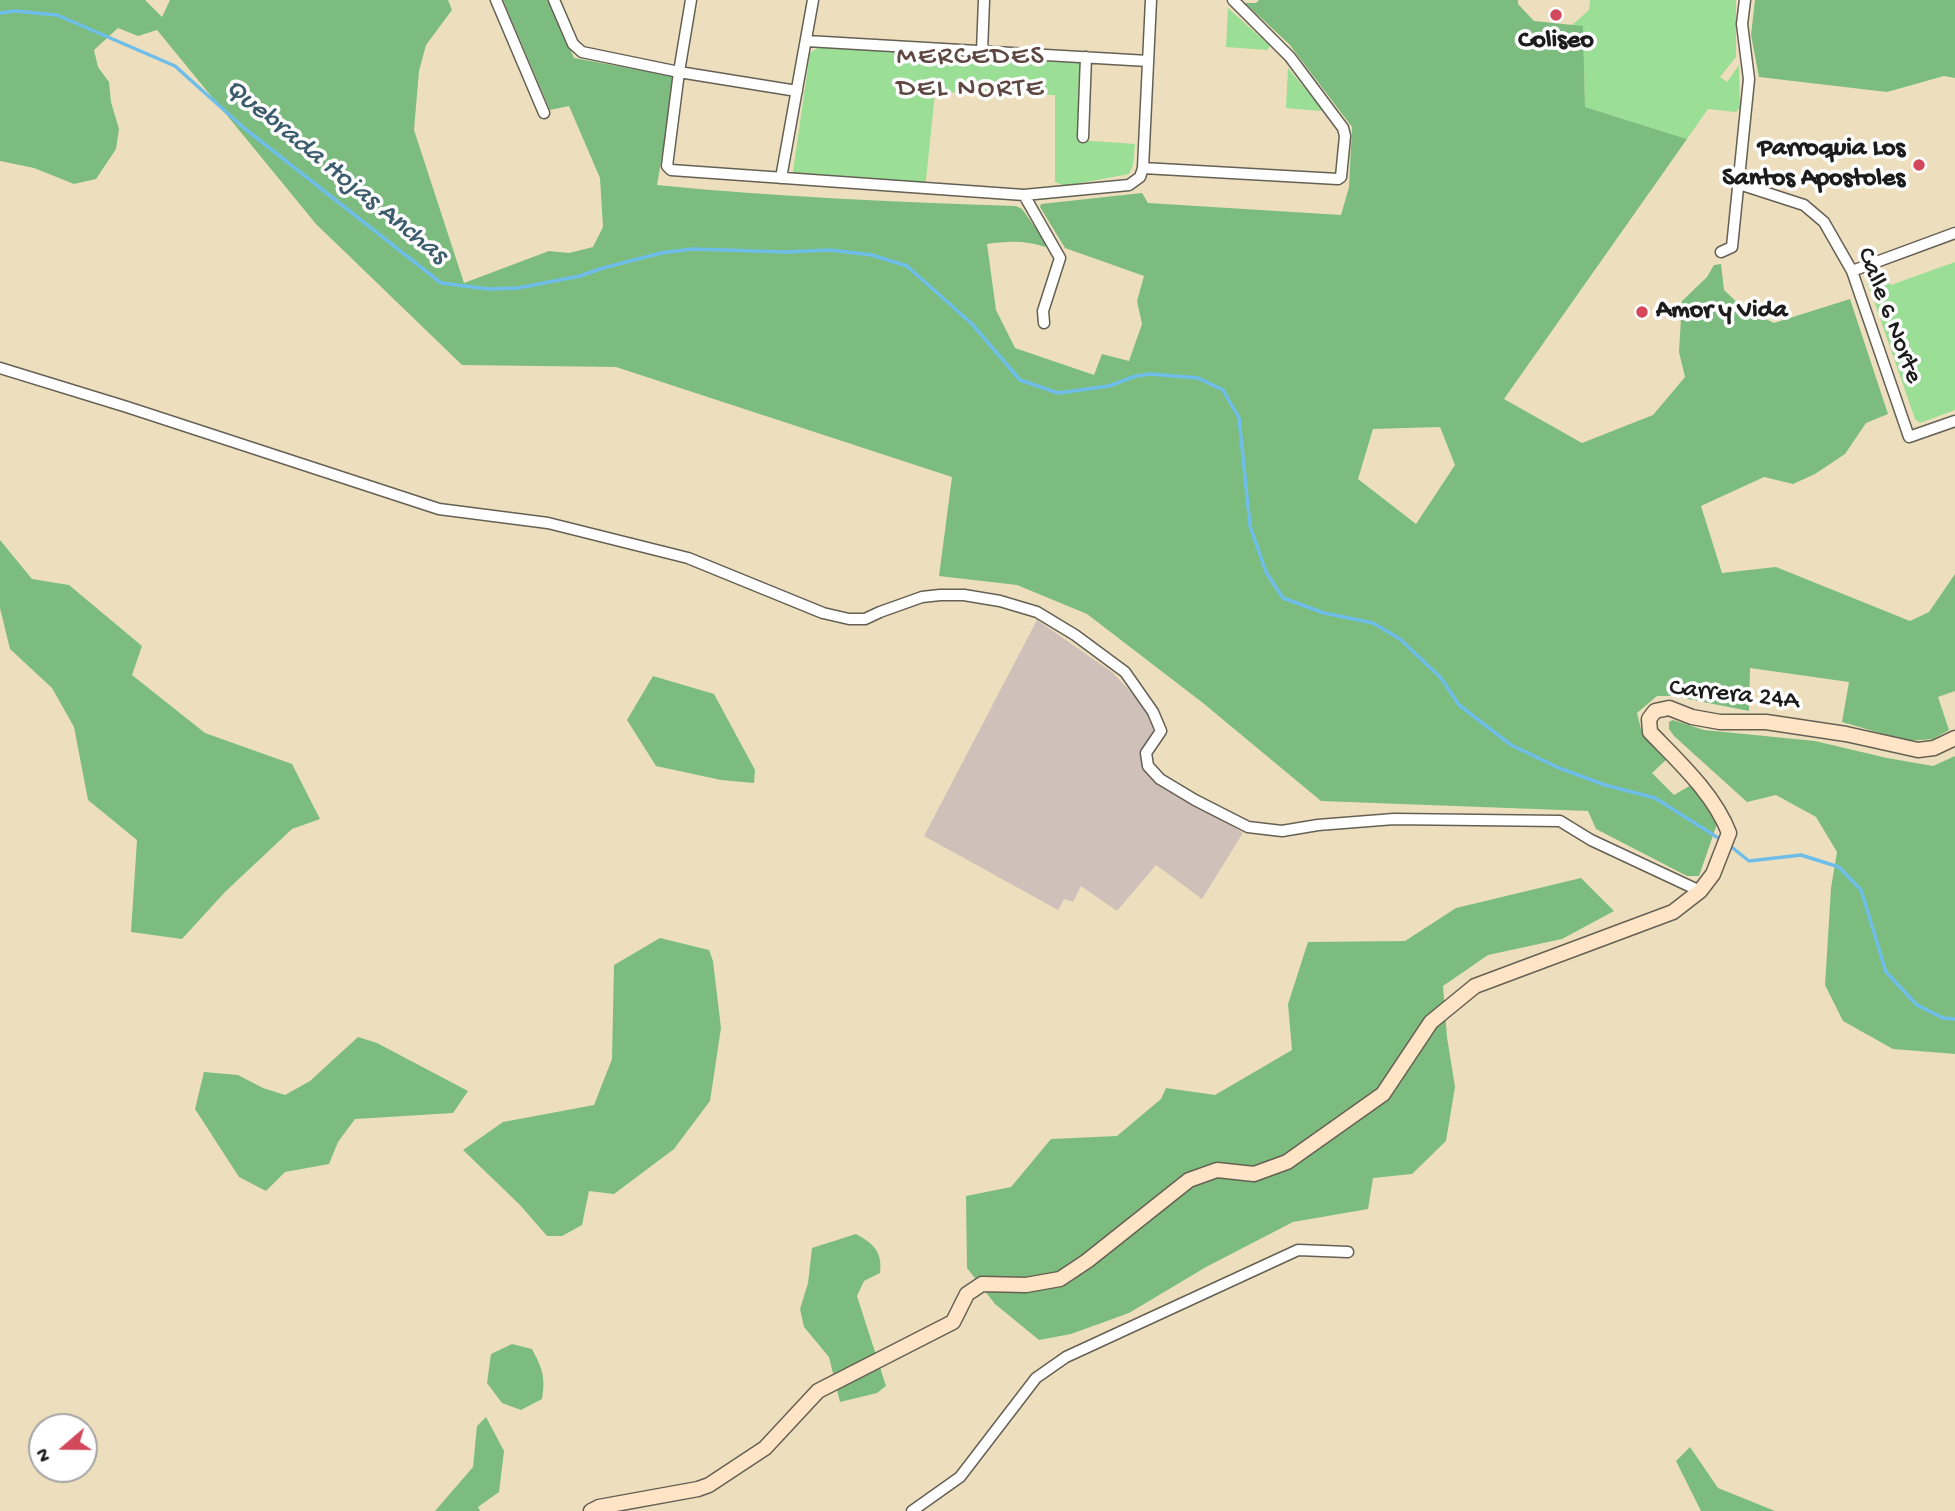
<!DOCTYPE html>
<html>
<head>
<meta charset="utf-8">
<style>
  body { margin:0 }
  #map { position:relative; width:1955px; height:1511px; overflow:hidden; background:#eddfbd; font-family:"Gochi Hand",sans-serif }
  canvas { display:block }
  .north { position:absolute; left:28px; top:1413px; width:70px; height:70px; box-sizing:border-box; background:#fff; border:2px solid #a4a4a4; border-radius:50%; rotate:250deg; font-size:19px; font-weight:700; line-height:28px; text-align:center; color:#1c1c1c }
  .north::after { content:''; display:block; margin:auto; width:24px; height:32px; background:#d1495b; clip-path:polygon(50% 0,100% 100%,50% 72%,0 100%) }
</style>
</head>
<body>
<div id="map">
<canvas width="1955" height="1511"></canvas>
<div class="north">N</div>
</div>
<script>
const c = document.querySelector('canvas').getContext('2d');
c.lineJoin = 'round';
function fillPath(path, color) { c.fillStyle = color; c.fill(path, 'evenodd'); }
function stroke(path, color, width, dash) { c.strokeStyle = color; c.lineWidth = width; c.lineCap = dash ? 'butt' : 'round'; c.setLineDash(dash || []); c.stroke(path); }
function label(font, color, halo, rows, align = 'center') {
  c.font = font + ' "Gochi Hand",sans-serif'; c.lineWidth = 7; c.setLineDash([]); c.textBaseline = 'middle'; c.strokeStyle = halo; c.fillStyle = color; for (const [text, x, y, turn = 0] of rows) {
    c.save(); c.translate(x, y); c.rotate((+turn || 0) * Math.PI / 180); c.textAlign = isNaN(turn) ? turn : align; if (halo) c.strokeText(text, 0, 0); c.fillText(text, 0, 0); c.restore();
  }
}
fillPath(new Path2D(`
  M1037 620 1112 672 1148 710 1154 729 1140 757 1150 776 1243 833 1202 899 1156 865 1117 911 1081 886 1073 902 1064 899 1058 910 924 836Z`), '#cfc1ba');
fillPath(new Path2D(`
  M1590 0H1736V57L1720 77 1727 82 1739 65 1740 108 1736 112 1708 109 1687 139 1585 107 1583 26H1571L1589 10Z
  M1228 8 1270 46 1267 50 1226 47Z
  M819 47 1078 61 1081 69 1078 140 1135 144 1133 165 1129 174 1065 186 1055 182V95L935 92 925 190 799 185 793 171 810 53Z
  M1288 68 1322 109 1320 111 1286 108Z
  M1955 262V410L1920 423 1915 419 1866 278 1882 273 1891 285Z`), '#9bde96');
fillPath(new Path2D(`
  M0 0H145L162 17 170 0H448L452 10 426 45 419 71 414 130 464 283 549 251 569 253 593 247 603 227 600 178 569 106 550 110 503 0H548L574 58 672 76 675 82 657 185C776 197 896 202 1016 206L1022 209 1047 244 1045 247C1025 240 1007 241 987 244L996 310 1015 348 1094 375 1102 354 1129 361 1142 324 1137 301 1144 276 1065 248 1040 207 1041 204 1142 193 1148 203 1341 215 1349 187 1352 127 1289 44 1245 3H1256L1259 0H1518V4L1534 21 1583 26 1585 107 1687 139 1504 399 1582 443 1653 415 1685 377 1679 352 1682 301 1707 277 1714 265 1721 264 1724 290 1743 308 1774 323 1850 299 1888 414 1866 423 1845 454 1815 474 1793 484 1764 477 1701 506 1722 573 1776 567 1910 621 1929 612 1955 574V691L1938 697 1949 730 1933 739 1908 741 1842 722 1849 682 1750 668 1749 711 1673 696H1657L1637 713 1642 733 1667 759 1652 773 1674 795 1691 785 1717 824 1699 876H1687L1596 829 1588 811 1321 801 1203 703 1087 614 1017 585 939 576 952 477 616 367 462 365 316 224 157 30 138 36 118 28 94 50 98 67 109 82 111 102 119 129 116 149 96 179 74 184 34 168 0 161ZM1440 427 1455 465 1416 524 1358 479 1373 429Z
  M1755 0H1955V78L1944 76 1887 92 1759 77 1751 35Z
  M0 540 32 579 69 585 142 646 132 675 205 733 292 764 320 819 292 829 225 892 182 939 131 932 137 840 88 800 74 727 52 688 10 649 0 608Z
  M653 676 714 694 755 770 754 783 721 780 656 766 627 720Z
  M1673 720 1704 730 1815 741 1887 758 1933 766 1955 756V1054L1893 1049 1843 1021 1825 985 1831 888 1837 852 1816 817 1776 795 1747 802 1674 736 1669 729V722Z
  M1581 878 1614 911 1562 939 1488 955 1443 986 1447 1037 1455 1087 1446 1141 1412 1174 1373 1178 1368 1209 1293 1222 1206 1267 1129 1313 1071 1334 1039 1340 995 1304 967 1268 966 1196 1011 1187 1051 1139 1117 1136 1161 1099 1166 1088 1215 1095 1292 1050 1288 1004 1308 942 1405 941 1456 908Z
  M660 938 709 950 713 961 721 1028 710 1101 674 1149 614 1194 589 1191 582 1225 562 1236H547L520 1205 463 1150 503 1122 594 1105 612 1059 614 965Z
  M358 1037 377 1043 468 1091 453 1113 355 1119 338 1142 329 1164 285 1172 266 1191 239 1177 195 1109 204 1072 238 1075 263 1088 285 1095 310 1081Z
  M856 1234C873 1243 883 1252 880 1273L864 1281 857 1296 886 1386 877 1393 840 1402 829 1357 804 1327 800 1309 808 1283 812 1248Z
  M512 1344 532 1349C542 1368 546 1377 542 1399L521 1410 502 1403 487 1383 491 1354Z
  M486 1417 504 1451 499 1492 478 1507 480 1511H435L473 1467 477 1426Z
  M1690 1447 1718 1488 1775 1511H1701L1676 1461Z`), '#7cbd7f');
stroke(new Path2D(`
  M0 13 15 11 57 15 175 66 244 128 441 283 488 289 518 288 580 276 603 268 661 253 692 249 785 252 830 250 872 255 907 266 972 324 1020 380 1058 393 1109 386 1136 376 1150 374 1198 378 1223 390 1239 418 1250 526 1266 572 1283 598 1324 613 1373 623 1400 639 1441 678 1459 705 1511 745 1559 768 1605 785 1655 798 1723 841
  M1729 845 1749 861 1801 855 1839 867 1861 890 1886 972 1917 1005 1943 1018 1955 1019`), '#6fbde9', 3.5);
const street = new Path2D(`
  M496 0 544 113
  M554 0 573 44 582 52 679 72 797 91
  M691 0 679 72 667 166 671 170 1024 195 1129 185 1140 177 1143 168 1151 0
  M807 41 1148 61
  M982 51 984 0
  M1083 137 1086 57
  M1143 168 1338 179 1341 177 1345 136 1343 128 1290 57 1233 0
  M781 178 813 0
  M1739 184 1804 205 1824 222 1852 271 1909 437 1955 421
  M1024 195 1060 258 1043 311 1044 323
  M1721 252 1732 247 1749 79 1742 24 1745 0
  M1852 271 1955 233
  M0 368 127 407 439 509 548 523 688 558 823 613 849 619H865L880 612 922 597 940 595H964L1000 601 1037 612 1075 635 1125 672 1153 712 1161 731 1146 753 1148 766 1160 779 1195 800 1248 827 1282 831 1318 825 1394 819 1560 821 1591 840 1700 891
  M912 1511 960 1477 1036 1378 1066 1357 1298 1250 1348 1252`);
const secondary = new Path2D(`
  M591 1511 599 1507 698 1489 709 1485 765 1448 818 1391 953 1322 967 1294 982 1284 1026 1285 1060 1279 1087 1261 1189 1180 1217 1170 1254 1174 1287 1162 1383 1094 1431 1022 1475 986 1673 912 1700 891 1713 874 1729 833C1714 794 1679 762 1650 732L1649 719 1655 711 1669 708 1692 717 1720 722H1766L1846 734 1918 750 1934 748 1955 738`);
stroke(street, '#656054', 13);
stroke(secondary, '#656054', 17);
stroke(street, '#fff', 10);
stroke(secondary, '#ffe4c6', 14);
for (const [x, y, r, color] of [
  [1556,15,7,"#d1495b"],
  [1919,165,7,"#d1495b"],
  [1642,312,7,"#d1495b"]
]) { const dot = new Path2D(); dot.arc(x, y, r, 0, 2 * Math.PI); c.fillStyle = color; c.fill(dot); stroke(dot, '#fff', 2.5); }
label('bold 26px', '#1c1c1c', '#fff', [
  ["Coliseo",1556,42],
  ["Parroquia Los",1905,150,"right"],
  ["Santos Apostoles",1905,180,"right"],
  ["Amor y Vida",1656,312,"left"]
]);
label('26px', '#1c1c1c', '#fff', [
  ["Calle 6 Norte",1888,316,69],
  ["Carrera 24A",1734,696,6]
]);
c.letterSpacing = '2px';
label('28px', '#5e4841', '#fff', [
  ["MERCEDES",971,59],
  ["DEL NORTE",971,91]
]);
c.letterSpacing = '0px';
label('italic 28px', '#3d5c6e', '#fff', [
  ["Quebrada Hojas Anchas",335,173,39]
]);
</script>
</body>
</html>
